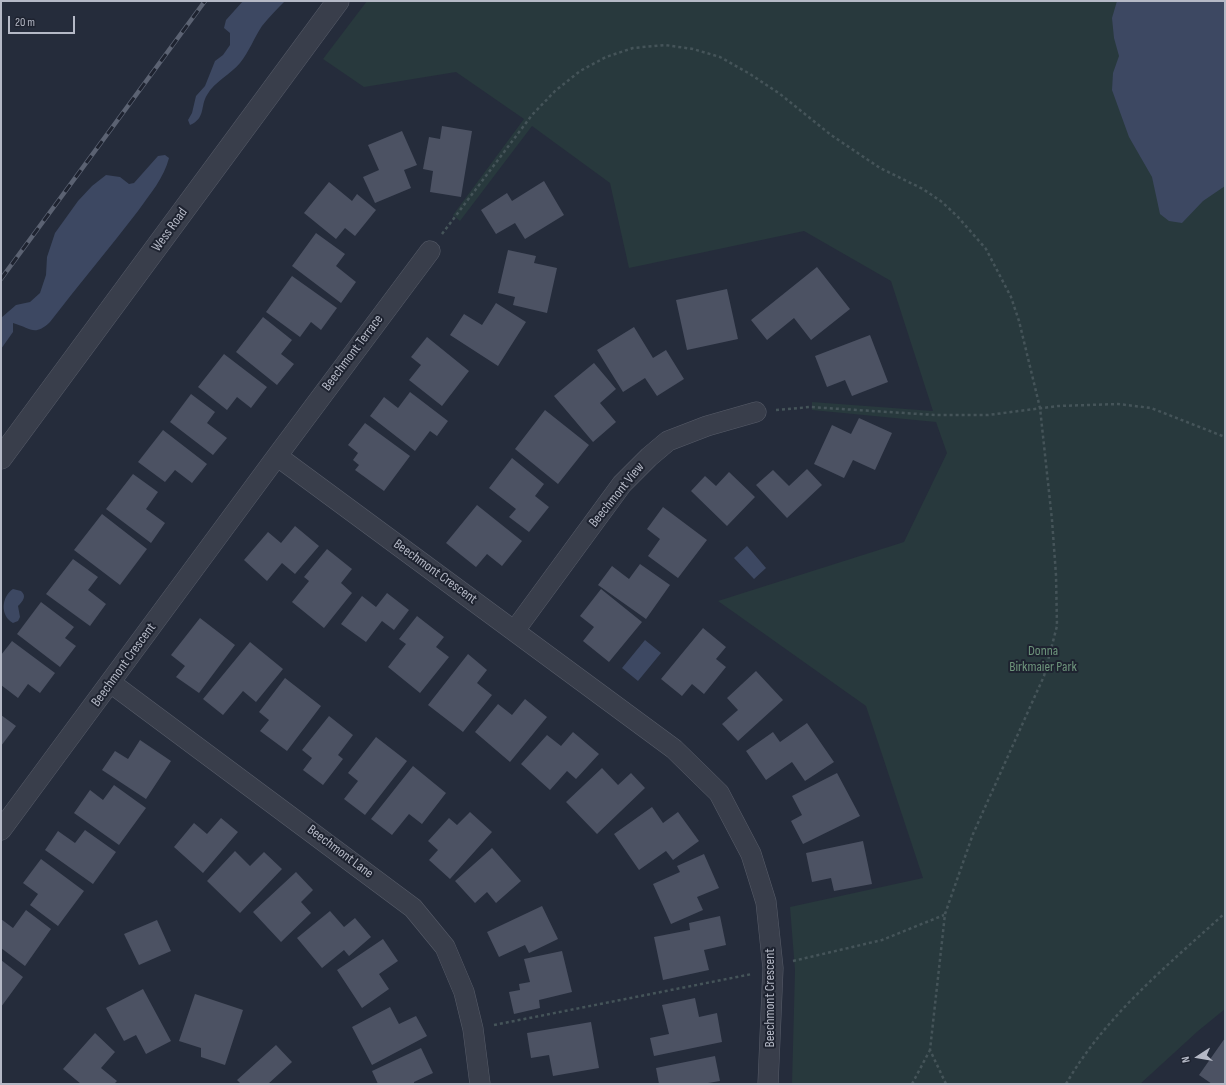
<!DOCTYPE html>
<html>
<head>
<meta charset="utf-8">
<style>
  body { margin:0 }
  #map { position:relative; width:1226px; height:1085px; overflow:hidden; background:#252c3b; font-family:"Sofia Sans Condensed",sans-serif }
  canvas { display:block }
  .frame { position:absolute; inset:0; border:2px solid #b5b9c6; pointer-events:none }
  .north { position:absolute; left:1178px; top:1037px; width:40px; height:40px; -webkit-text-stroke:3px #1e2330; paint-order:stroke; rotate:258deg; font-size:11px; font-weight:700; line-height:16px; text-align:center; color:#b5b9c6 }
  .north::after { content:''; display:block; margin:auto; width:14px; height:18px; background:#b5b9c6; clip-path:polygon(50% 0,100% 100%,50% 72%,0 100%) }
  .scale { position:absolute; left:8px; top:16px; width:67px; height:18px; box-sizing:border-box; border:2px solid #b5b9c6; border-top:0; padding-left:5px; font-size:12px; line-height:14px; white-space:nowrap; color:#b5b9c6; -webkit-text-stroke:3px #1e2330; paint-order:stroke }
</style>
</head>
<body>
<div id="map">
<canvas width="1226" height="1085"></canvas>
<div class="frame"></div>
<div class="north">N</div>
<div class="scale">20 m</div>
</div>
<script>
const c = document.querySelector('canvas').getContext('2d');
c.lineJoin = 'round';
function fillPath(path, color) { c.fillStyle = color; c.fill(path, 'evenodd'); }
function stroke(path, color, width, dash) { c.strokeStyle = color; c.lineWidth = width; c.lineCap = dash ? 'butt' : 'round'; c.setLineDash(dash || []); c.stroke(path); }
function label(font, color, halo, rows, align = 'center') {
  c.font = font + ' "Sofia Sans Condensed",sans-serif'; c.lineWidth = 4; c.setLineDash([]); c.textBaseline = 'middle'; c.strokeStyle = halo; c.fillStyle = color; for (const [text, x, y, turn = 0] of rows) {
    c.save(); c.translate(x, y); c.rotate((+turn || 0) * Math.PI / 180); c.textAlign = isNaN(turn) ? turn : align; if (halo) c.strokeText(text, 0, 0); c.fillText(text, 0, 0); c.restore();
  }
}
fillPath(new Path2D(`
  M367 1H1225V1009L1198 1031 1140 1084H792L795 970 790 907 923 878 866 706 718 601 904 542 947 453 936 422 812 410V402L933 411 891 281 804 231 629 268 610 183 532 126 460 221 453 215 524 119 456 72 364 87 323 59Z`), '#28393d');
fillPath(new Path2D(`
  M243 1H285C277 9 269 17 262 26 254 38 249 52 240 63 230 75 215 81 207 95 200 106 206 118 190 125L188 120 192 113 196 96 205 86 215 61 223 55 230 45V33L224 28 226 20Z
  M1117 1H1225V186L1203 201 1182 223 1169 221 1160 214 1152 177 1129 137 1112 90 1113 73 1119 56 1114 38 1112 18Z
  M165 155 169 158C164 178 150 194 138 211 109 249 79 284 50 322 34 337 31 328 13 323V332L1 349V318L16 305 30 302 40 293 46 275 47 257 55 233 78 201 92 186 106 175 120 177 129 184 134 183 158 156Z
  M747 546 766 568 754 579 734 558Z
  M13 589 21 591C27 596 23 601 18 606L20 617 18 621 13 623C0 616 1 597 13 589Z
  M645 640 661 653 638 681 622 668Z`), '#3d4862');
fillPath(new Path2D(`
  M442 126 472 131 461 197 430 192 433 171 423 169 429 137 440 139Z
  M402 131 417 165 404 170 411 188 375 203 363 177 379 170 368 145Z
  M544 181 564 215 525 239 515 223 496 234 481 210 507 193 512 201Z
  M329 182 352 201 357 194 376 210 355 236 345 228 336 239 304 213Z
  M316 233 345 254 336 266 356 282 341 303 292 266Z
  M508 250 536 256 534 263 557 268 547 313 513 305 515 297 498 293Z
  M817 267 850 309 811 340 794 318 767 340 751 320Z
  M292 276 337 308 321 330 311 322 300 337 266 312Z
  M727 289 738 339 687 350 676 300Z
  M496 303 526 322 498 366 450 335 464 314 482 325Z
  M263 317 292 340 281 354 294 364 277 385 236 352Z
  M634 327 653 358 666 350 684 379 657 396 645 378 623 392 597 350Z
  M870 335 888 382 852 396 845 380 827 387 815 356Z
  M427 337 469 371 442 406 409 380 421 365 411 357Z
  M224 354 267 387 251 408 237 397 227 410 198 387Z
  M594 363 616 389 600 403 616 422 593 442 554 396Z
  M410 392 448 421 437 436 430 431 415 451 370 416 384 397 398 408Z
  M191 394 215 412 207 423 227 438 213 455 170 422Z
  M545 410 589 445 558 484 515 449Z
  M859 418 892 433 875 470 853 460 844 478 814 464 832 425 851 434Z
  M365 423 410 456 384 491 355 470 359 465 353 460 358 453 348 445Z
  M163 430 207 464 192 483 175 470 165 482 138 462Z
  M512 458 544 484 535 496 549 507 529 532 509 517 516 509 489 488Z
  M807 469 822 485 787 518 756 485 773 470 789 486Z
  M729 472 755 497 727 526 691 491 705 476 716 486Z
  M133 474 158 492 146 509 165 523 151 543 106 509Z
  M477 505 522 541 502 566 487 554 476 567 446 543Z
  M663 507 707 540 678 578 648 556 660 539 647 529Z
  M102 514 147 549 120 585 74 550Z
  M295 526 319 546 295 574 282 563 267 581 244 560 268 532 281 543Z
  M327 549 352 569 341 583 352 593 324 628 292 602 309 581 304 577Z
  M73 559 98 577 88 590 106 604 90 626 46 594Z
  M640 564 670 585 646 619 598 585 612 566 629 579Z
  M601 589 642 622 609 662 583 641 594 627 580 616Z
  M387 593 409 610 394 630 382 621 366 642 341 624 362 596 376 607Z
  M41 602 74 627 65 638 76 646 60 667 17 634Z
  M417 616 444 637 436 647 449 657 420 693 388 667 406 644 399 639Z
  M200 618 235 645 199 693 176 677 185 666 171 655Z
  M703 628 726 647 716 659 726 667 704 694 692 684 682 696 661 679Z
  M12 641 55 673 40 693 28 684 18 698 1 685V655Z
  M250 642 283 669 256 702 243 691 223 715 203 699Z
  M468 654 487 670 477 683 492 695 463 732 428 705Z
  M756 671 783 700 738 741 722 724 738 710 727 698Z
  M285 678 321 706 287 751 260 731 269 720 259 712Z
  M525 699 547 717 510 762 475 732 498 704 512 715Z
  M1 715 16 726 1 746Z
  M329 716 353 735 338 755 343 759 323 785 303 770 312 758 302 750Z
  M807 723 834 762 805 781 792 762 766 780 746 751 773 732 780 742Z
  M573 732 599 754 576 779 567 771 550 790 521 764 547 735 561 746Z
  M376 737 407 761 365 815 344 799 358 781 348 773Z
  M140 740 171 761 146 799 102 770 115 751 128 759Z
  M413 766 446 793 422 824 409 814 392 835 371 819Z
  M602 768 618 785 631 773 645 788 597 834 566 802Z
  M837 773 860 816 803 844 791 821 802 815 792 796Z
  M114 785 146 808 119 845 74 813 90 790 103 800Z
  M652 807 663 823 678 812 699 841 673 860 666 851 639 870 614 834Z
  M470 812 492 832 450 879 429 860 438 850 428 841 449 818 457 825Z
  M221 818 238 832 203 873 174 847 194 823 207 834Z
  M85 830 116 852 93 884 45 850 58 831 75 843Z
  M863 841 872 884 834 891 831 878 812 882 806 853Z
  M492 848 521 881 496 903 487 892 475 903 455 881Z
  M235 851 250 866 264 852 282 869 240 913 207 881Z
  M704 854 719 888 697 897 703 910 671 924 653 884 680 872 677 866Z
  M41 859 84 891 58 926 30 905 38 894 23 883Z
  M296 872 313 890 301 902 311 913 281 942 253 912Z
  M542 906 558 939 529 953 525 945 499 957 487 932Z
  M26 910 51 929 25 966 1 948V919L13 928Z
  M330 911 344 927 355 918 371 937 349 956 344 950 322 968 297 938Z
  M720 916 726 945 704 950 709 970 663 980 654 937 690 930 689 923Z
  M157 920 171 951 139 965 124 934Z
  M383 939 398 961 379 974 389 989 362 1008 337 970Z
  M562 951 572 992 539 1000 540 1008 514 1014 509 992 520 990 519 984 530 982 524 959Z
  M1 960 23 977 1 1007Z
  M143 989 171 1041 146 1054 136 1035 124 1041 106 1008Z
  M195 994 243 1010 225 1065 201 1057V1048L179 1041Z
  M695 998 699 1017 717 1013 722 1042 654 1056 650 1038 669 1034 662 1005Z
  M390 1007 399 1024 416 1016 427 1036 372 1065 352 1027Z
  M591 1022 599 1068 553 1076 549 1055 531 1058 527 1033Z
  M95 1033 115 1052 101 1068 117 1081 114 1084H81L63 1069Z
  M1225 1038V1084H1212L1199 1075Z
  M276 1045 292 1062 268 1084H241L237 1080Z
  M421 1048 433 1073 414 1082V1084H378L372 1071Z
  M715 1056 720 1081 702 1084H659L656 1068Z`), '#4c5263');
const minor = new Path2D(`
  M277 456 430 251
  M515 630 622 484 649 457 668 441 707 426 756 412
  M111 683 413 908 445 947 464 992 473 1029 480 1084
  M1 830 277 456 674 749 719 793 751 854 766 902 773 968 768 1084`);
const tertiary = new Path2D(`
  M1 458 338 1`);
stroke(minor, '#575c69', 21);
stroke(tertiary, '#575c69', 23);
stroke(new Path2D(`
  M442 234 532 115 555 91 580 71 606 57 633 48 665 45 693 49 720 57 750 74 780 94 831 135 880 168 923 189 942 202 958 217 986 249 1011 297 1019 321 1040 408 1052 520 1056 575 1057 626 1044 676 973 834 945 914 930 1050 946 1084
  M776 410 810 407 935 415H988L1058 406 1118 404 1151 408 1225 437
  M793 961 882 940 944 915
  M494 1025 752 974
  M912 1084 930 1050
  M1066 1084C1105 1016 1168 965 1225 913`), '#455459', 2.5, [3, 3]);
stroke(minor, '#393e4b', 20);
stroke(tertiary, '#393e4b', 22);
const rail = new Path2D(`
  M1 279 205 1`);
stroke(rail, '#5b6272', 4.5);
stroke(rail, '#1e2330', 3, [9]);
label('14px', '#b5b9c6', '#1e2330', [
  ["Wess Road",170,230,-54],
  ["Beechmont Terrace",353,353,-53],
  ["Beechmont View",617,495,-51],
  ["Beechmont Crescent",435,572,36],
  ["Beechmont Crescent",124,665,-54],
  ["Beechmont Lane",340,852,37],
  ["Beechmont Crescent",770,998,-90]
]);
label('14px', '#6e957c', '#1e2330', [
  ["Donna",1043,651],
  ["Birkmaier Park",1043,667]
]);
</script>
</body>
</html>
